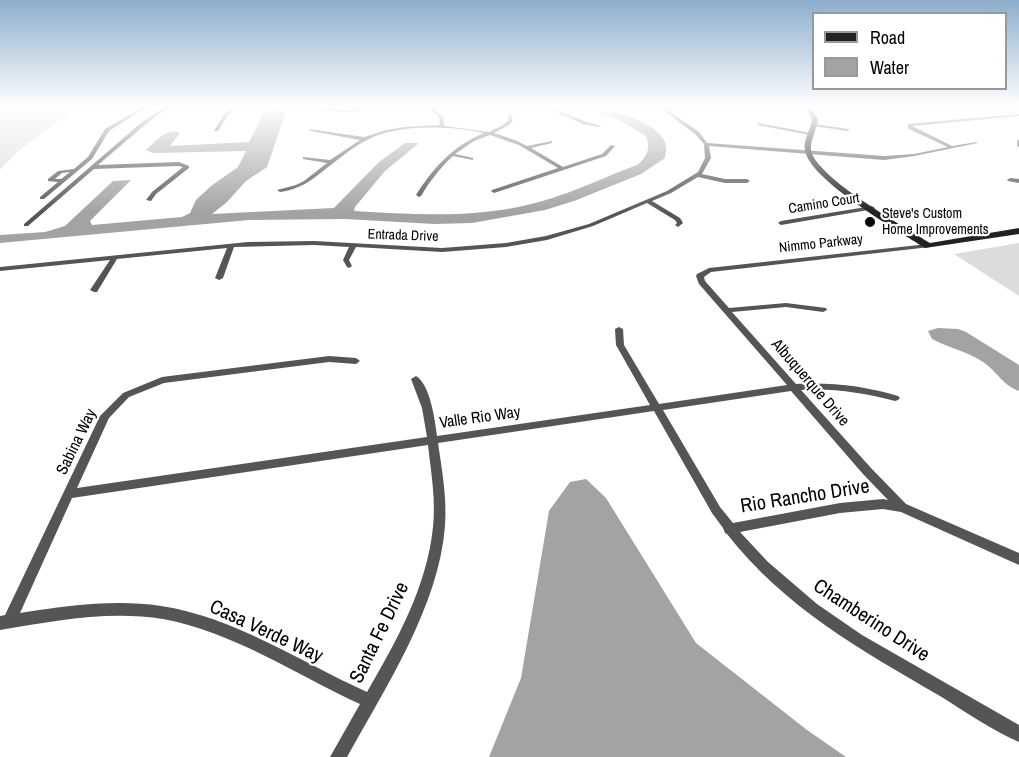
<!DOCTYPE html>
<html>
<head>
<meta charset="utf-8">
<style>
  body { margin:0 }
  #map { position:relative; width:1019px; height:757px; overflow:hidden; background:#fff; font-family:"Archivo Narrow",sans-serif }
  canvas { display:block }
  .legend { position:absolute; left:812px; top:12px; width:195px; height:78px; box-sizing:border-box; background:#fff; border:2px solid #999; margin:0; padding:8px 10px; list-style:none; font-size:18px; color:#000 }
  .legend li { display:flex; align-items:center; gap:12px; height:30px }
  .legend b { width:30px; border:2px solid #999 }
</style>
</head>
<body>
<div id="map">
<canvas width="1019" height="757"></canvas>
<ul class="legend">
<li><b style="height:8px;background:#222"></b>Road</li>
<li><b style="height:16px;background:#a3a3a3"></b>Water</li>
</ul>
</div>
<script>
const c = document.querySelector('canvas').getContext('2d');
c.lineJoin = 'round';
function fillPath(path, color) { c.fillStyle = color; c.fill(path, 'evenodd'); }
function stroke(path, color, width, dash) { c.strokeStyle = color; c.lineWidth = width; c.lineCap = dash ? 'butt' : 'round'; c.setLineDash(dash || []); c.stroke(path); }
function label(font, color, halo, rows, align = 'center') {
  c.font = font + ' "Archivo Narrow",sans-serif'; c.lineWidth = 4.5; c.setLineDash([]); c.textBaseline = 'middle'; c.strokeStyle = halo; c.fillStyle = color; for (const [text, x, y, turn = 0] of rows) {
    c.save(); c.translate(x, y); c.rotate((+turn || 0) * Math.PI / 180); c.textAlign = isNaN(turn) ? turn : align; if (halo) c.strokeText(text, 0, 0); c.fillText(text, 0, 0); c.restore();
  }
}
fillPath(new Path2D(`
  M0 107H78L19 150 0 170Z
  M1019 243V296L954 254Z`), '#dcdcdc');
fillPath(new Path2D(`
  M271 107H287L282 110 285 115 267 167 246 181 227 202 212 214 334 208 379 162 405 143H419L385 171 355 207 354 211C419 215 483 219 546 200 577 191 607 176 637 165 647 157 651 149 646 136L619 120 583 107C604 107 654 120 664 140 667 146 666 152 665 158L641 174 574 201 545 210 472 223 434 224 345 219 249 220 0 243V235L45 232 65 226 113 181 131 180 90 221 92 225 182 217 190 213 196 200 211 186 238 167 246 151 153 153 146 150C156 141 167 127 180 133L170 146 249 142 266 109Z
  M938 328 958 329 966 332 1019 365V391C1002 385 997 371 983 362 967 351 948 348 932 339L928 331Z
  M586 479 606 498 696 643 807 730 846 757H489L521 678 549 511 570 482Z`), '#a3a3a3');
fillPath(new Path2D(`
  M143 107H147L109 131 92 159 44 199H40V197L58 182 48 181V179L58 171 74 169 88 157 105 129ZM70 172 61 179H55L62 173Z
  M165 107H169L146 124 98 165 179 162 189 166V168L156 194 151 201 146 200 152 192 183 167 178 166 94 169 28 226H24V224L142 122Z
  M235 107H239L228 115 218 131H214L225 113Z
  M371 107H379L352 112 312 110 314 109 352 110Z
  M428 107H432L443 117 444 126 489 132 501 126 509 120 508 115 511 114 513 121 509 125 494 133 515 140 527 146 552 141V143L531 148 563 167 602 154 611 145 615 146 606 156 494 193 491 191 492 190 558 168 519 145 490 135 474 141 455 154 473 158V160L453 156C440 168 430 181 421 196L419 197 416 195C434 167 453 146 484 133 451 126 403 124 371 138 358 144 346 153 336 161 316 176 306 188 280 192L277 190 296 185 304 181 327 163 303 159V157L330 160 360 140 311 131 309 129 364 137 386 130 404 127 440 125 439 117Z
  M545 107H550L586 122 601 126 599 127 583 124Z
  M659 107H680L678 108 666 109 699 132 707 143 884 156 914 154 948 147 909 129 907 124 1019 114V116L912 126 952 146 976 142 978 143 914 156 884 160 709 146 711 158 702 174 725 179H747L750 181 747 183H725L698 177 671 193 652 201 680 218 683 223 678 227 675 225 677 223 675 220 647 203 593 226 547 240 506 247 442 252 356 247 349 260 352 266 349 268 347 267 343 260 349 247 314 245 234 247 223 278 219 280 215 278 227 248 117 259 97 292H94L90 290 110 260 0 271V267L248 242 314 241 442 248 506 243 546 236 589 224 667 191 698 172 705 158 704 144 695 134Z
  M759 123 810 133 812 134 810 135 757 125Z
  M815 124 848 129 850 130 848 131 813 126Z
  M1017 140H1019V147L1017 146Z
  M1010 178 1019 179V183L1008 181 1007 180Z
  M872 206 875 208 874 209 781 225 778 223 781 221Z
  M928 244 931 246 930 247 711 272 704 277 705 281 729 308 786 303 826 308 827 310 823 312 786 307 732 312 796 384C831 382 865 386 898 396L900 398 898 400 895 401C864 393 833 388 801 390L871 468 906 504 1019 553V565L901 512 883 509 840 513 740 532 768 562 817 604 862 635 1019 725V742C993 731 964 711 940 696 861 650 785 608 727 534L725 533 723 528 712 513 654 411 438 443C442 470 447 498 445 526 439 606 385 688 347 757H330L360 704C296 675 234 632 163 619 109 610 53 621 0 630V616L5 615 100 416 123 393 162 377 329 356 356 358 360 361 356 364 329 362 164 383 129 397 109 418 77 488 427 437 422 408 411 379 416 376C430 384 435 420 437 436L650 405 616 345 615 329 619 327 623 329 624 345 659 404 787 385 699 284 696 276 697 274 709 268ZM791 391 863 474 888 500 883 499 840 503 733 523 720 507 663 410ZM428 445C431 472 436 500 433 527 427 587 396 642 367 692 303 663 232 616 161 606 114 599 67 606 20 613L72 498Z`), '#555');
fillPath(new Path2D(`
  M805 107H811L818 119C817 130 810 140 811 150 816 178 905 227 930 243L1019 228V234L925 248C899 231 809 180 805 150 803 139 811 130 812 119Z`), '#222');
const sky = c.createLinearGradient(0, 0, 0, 213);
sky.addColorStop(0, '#8cadcc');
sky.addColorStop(0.5, '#fff');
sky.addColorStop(1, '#ffffff00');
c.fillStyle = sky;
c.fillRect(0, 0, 1019, 213);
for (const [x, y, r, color] of [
  [870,222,6,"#000"]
]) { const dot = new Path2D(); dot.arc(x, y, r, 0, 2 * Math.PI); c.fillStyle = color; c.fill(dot); stroke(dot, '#fff', 2); }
label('14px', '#000', '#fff', [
  ["Camino Court",824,204,-9],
  ["Entrada Drive",403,236,2],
  ["Nimmo Parkway",821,244,-6]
]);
label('14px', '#000', '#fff', [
  ["Steve's Custom",882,214],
  ["Home Improvements",882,230]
], 'left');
label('16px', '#000', '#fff', [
  ["Albuquerque Drive",810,383,49],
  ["Valle Rio Way",480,418,-8],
  ["Sabina Way",77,442,-64]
]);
label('20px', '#000', '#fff', [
  ["Rio Rancho Drive",805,497,-9],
  ["Chamberino Drive",871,621,33],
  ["Casa Verde Way",266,632,25],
  ["Santa Fe Drive",380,633,-64]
]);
</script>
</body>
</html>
